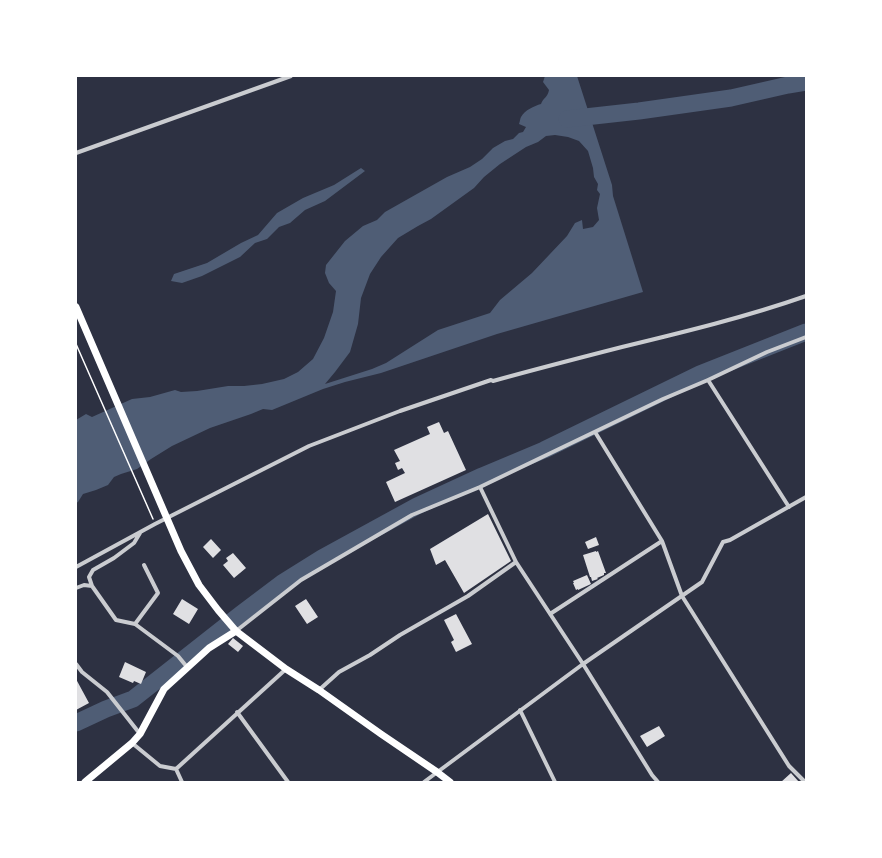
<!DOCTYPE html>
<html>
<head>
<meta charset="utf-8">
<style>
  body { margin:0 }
  #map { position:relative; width:882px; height:858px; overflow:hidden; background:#2d3142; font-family:Arial,sans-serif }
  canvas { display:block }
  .frame { position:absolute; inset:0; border:77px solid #fff; pointer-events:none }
</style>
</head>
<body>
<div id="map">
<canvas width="882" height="858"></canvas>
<div class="frame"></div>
</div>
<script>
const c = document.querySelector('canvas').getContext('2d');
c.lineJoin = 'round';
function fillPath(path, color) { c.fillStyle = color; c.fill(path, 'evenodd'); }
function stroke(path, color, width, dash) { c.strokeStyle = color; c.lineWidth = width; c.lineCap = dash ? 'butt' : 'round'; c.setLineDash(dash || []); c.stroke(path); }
fillPath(new Path2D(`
  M545 76H577L612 185 613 196 643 292 497 334 381 373 345 382 323 389 272 410 263 409 251 414 210 428 172 446 151 459 137 469 121 474 114 477 108 485 96 490 83 494 78 502 76 503V420L86 414 92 417 132 399 150 397 175 390 181 392 197 391 228 386H244L262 384 284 379 298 372 313 359 324 338 333 312 336 291 329 283 325 273 326 265 345 241 363 226 377 220 385 212 447 177 470 167 482 159 493 148 505 141 513 139 519 133 523 132 526 127 519 124C520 121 520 119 521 117 525 110 534 106 541 104 543 98 548 97 549 90L543 82ZM555 135 568 137 579 141 588 151 593 168 594 177 598 184 597 190 600 194 597 208 599 220 593 227 583 229 582 220 575 223 567 236 532 273 500 300 490 313 438 330 386 363 372 369 325 384 335 372 350 352 358 324 361 298 370 274 381 257 398 238 418 226 431 219 474 188 484 177 500 164 526 147 538 142 546 136Z
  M361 168 365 171 325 201 305 210 290 223 279 227 267 239 255 243 240 257 202 276 182 283 171 281 174 274 207 263 241 243 258 235 277 213 303 198 334 185Z`), '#4f5d75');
stroke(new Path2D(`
  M567 119 639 111 731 98 788 85 806 82
  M76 723 106 709 133 699 241 614 282 583 322 558 417 506 482 476 544 450 700 374 806 332`), '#4f5d75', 17);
fillPath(new Path2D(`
  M439 422 444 433 448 431 466 470 395 502 386 482 405 473 402 468 398 470 395 463 400 461 394 450 430 434 427 427Z
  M488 514 511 561 464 593 445 560 436 565 430 549Z
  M596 537 599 545 588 549 585 542Z
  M211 539 221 550 213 558 203 547Z
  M596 551V552L598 551 606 573H604V575L597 578 598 579 592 581 591 577H590L583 555Z
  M233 553 246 568 234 578 223 565 228 561 226 558Z
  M587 575 591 584 578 590V589L576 590 573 583H574L573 581Z
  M182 599 198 609 189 624 173 614Z
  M306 599 318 617 307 624 295 606Z
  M456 614 472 644 456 652 451 642 454 640 444 620Z
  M233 638 243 646 238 652 228 644Z
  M125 662 146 672 141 684 134 681 133 683 119 677Z
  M76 679 89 703 76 710Z
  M659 726 665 736 647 747 640 736Z
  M791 773 799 782H781Z`), '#e0e0e3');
stroke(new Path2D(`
  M76 344 153 519`), '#fff', 1.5);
stroke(new Path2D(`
  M76 153 291 76
  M708 380 789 507
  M595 432 662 541 682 596 789 766 805 782
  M480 487 516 562 583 664 652 775 658 782
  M76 567 155 524 309 446 400 411 491 380 493 381C536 369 579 358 622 347 684 332 746 317 806 296
  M92 586 89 577 93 570 114 558 134 543 140 533
  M76 588 84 585 92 586 116 620 135 624 178 656 187 667
  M550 614 662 541
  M135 624 158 593 144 565
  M236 631 301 580 412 515 480 487 663 399 708 380 767 352 806 337
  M76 664 82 672 107 692 140 734
  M319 690 339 672 370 655 400 635 468 596 516 562
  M520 710 555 782
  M237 712 288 782
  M132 743 160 766 176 769
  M176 769 286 669
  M176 769 182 782
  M424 782 583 664 702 582 723 542 730 540 806 497`), '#caccd0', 4);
stroke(new Path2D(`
  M85 782 132 743 140 734 164 689 209 648 236 631`), '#fff', 7);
stroke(new Path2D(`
  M76 307 181 551 199 585 218 610 236 631 286 669 319 690 381 734 437 772 450 782`), '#fff', 7);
</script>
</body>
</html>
